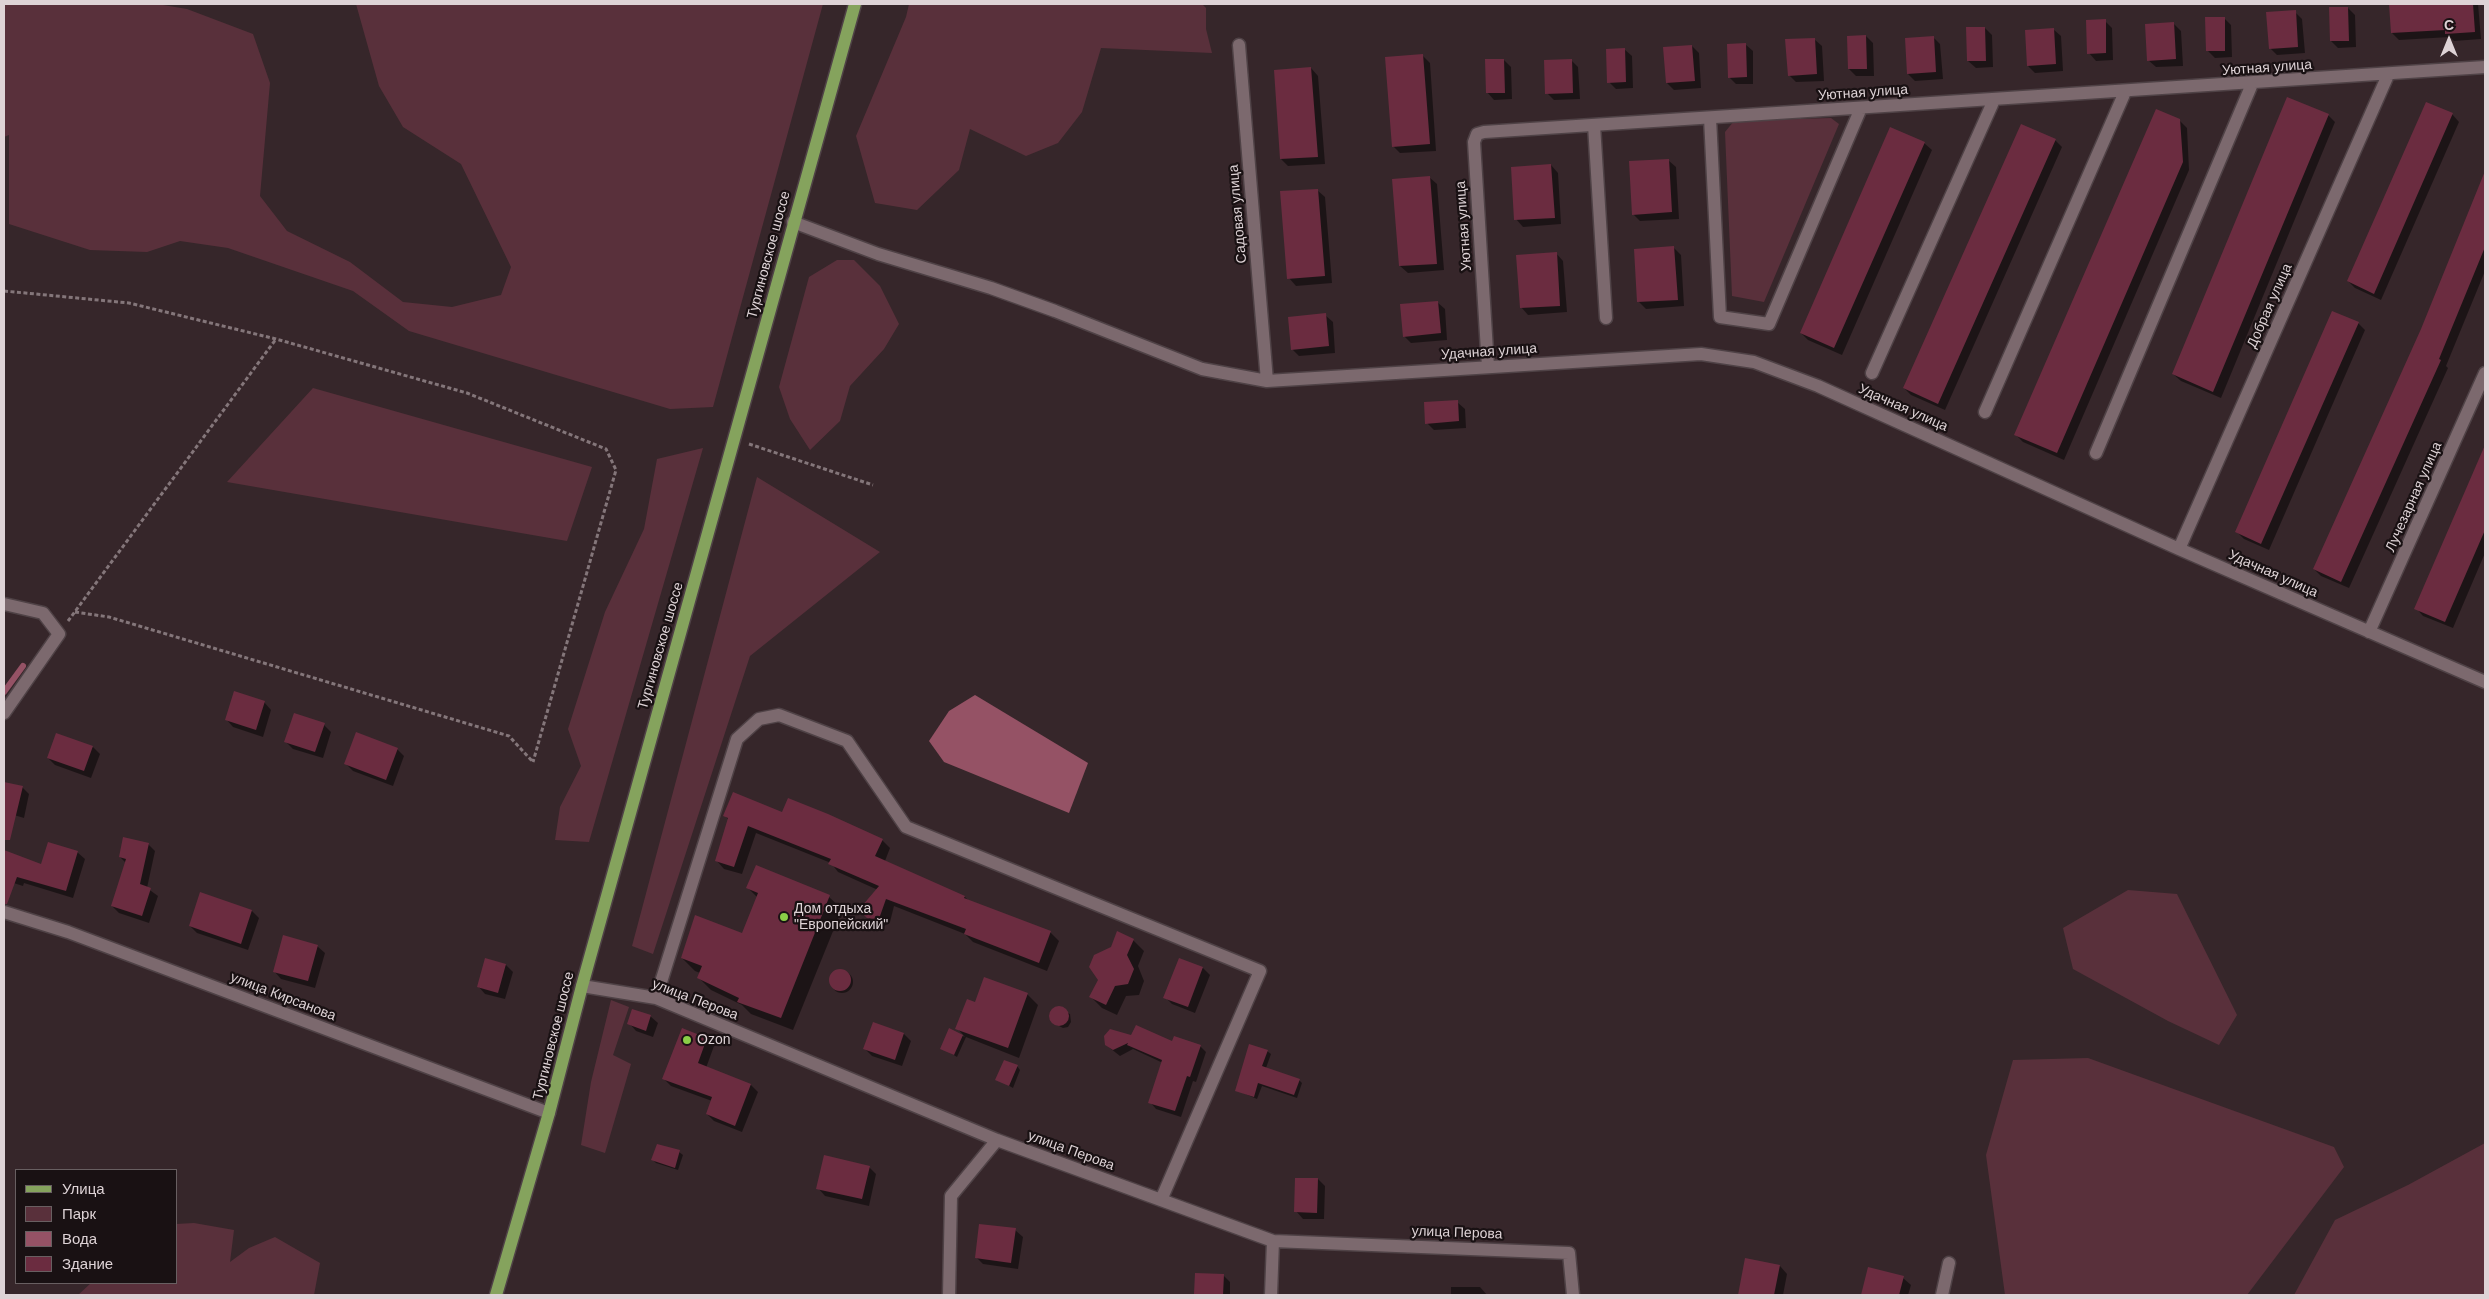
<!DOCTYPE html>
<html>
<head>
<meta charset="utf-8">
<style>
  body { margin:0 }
  #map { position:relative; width:2489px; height:1299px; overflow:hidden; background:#36262a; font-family:Arial,sans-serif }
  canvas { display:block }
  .frame { position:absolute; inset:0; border:5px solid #ded3d6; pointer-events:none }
  .legend { position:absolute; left:15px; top:1169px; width:162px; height:115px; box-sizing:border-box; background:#191113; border:1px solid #685f61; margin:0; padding:6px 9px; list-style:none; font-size:15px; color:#ded3d6 }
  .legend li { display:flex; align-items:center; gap:10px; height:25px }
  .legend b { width:25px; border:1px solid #685f61 }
  .north { position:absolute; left:2424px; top:15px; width:50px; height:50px; -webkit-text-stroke:4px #191113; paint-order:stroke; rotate:0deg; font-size:14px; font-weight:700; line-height:20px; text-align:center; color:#ded3d6 }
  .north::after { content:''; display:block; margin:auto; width:18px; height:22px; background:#ded3d6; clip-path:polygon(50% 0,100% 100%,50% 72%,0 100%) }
</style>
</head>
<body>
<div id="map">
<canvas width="2489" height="1299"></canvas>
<div class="frame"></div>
<ul class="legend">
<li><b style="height:6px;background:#85a35d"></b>Улица</li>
<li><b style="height:14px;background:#59303b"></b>Парк</li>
<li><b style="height:14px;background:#955265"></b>Вода</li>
<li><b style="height:14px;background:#6b2c40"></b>Здание</li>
</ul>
<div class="north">С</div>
</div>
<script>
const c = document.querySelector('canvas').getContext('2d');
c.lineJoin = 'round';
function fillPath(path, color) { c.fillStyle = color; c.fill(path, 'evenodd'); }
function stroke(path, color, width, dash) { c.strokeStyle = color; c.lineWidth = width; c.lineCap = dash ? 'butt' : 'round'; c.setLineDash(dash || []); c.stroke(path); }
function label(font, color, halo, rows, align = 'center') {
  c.font = font + ' Arial,sans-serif'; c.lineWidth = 4.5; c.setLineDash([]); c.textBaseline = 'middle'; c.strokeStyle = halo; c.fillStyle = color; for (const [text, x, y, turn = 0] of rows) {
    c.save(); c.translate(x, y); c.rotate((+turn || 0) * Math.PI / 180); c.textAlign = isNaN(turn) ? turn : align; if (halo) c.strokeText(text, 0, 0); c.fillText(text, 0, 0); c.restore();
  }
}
fillPath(new Path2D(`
  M4 4H157L187 9 253 34 270 83 260 196 287 231 350 262 403 302 452 307 501 295 511 267 461 164 403 127 379 86 356 4H823L713 407 670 409 409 331 353 291 228 248 180 241 147 252 90 250 9 224V135L4 137Z
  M909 4H1202L1206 8V29L1212 53 1101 48 1082 112 1058 143 1026 156 970 129 959 170 917 210 875 203 856 136 906 17Z
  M1831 118 1839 124 1764 302 1732 296 1725 132 1734 121Z
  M837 260H854L880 286 899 324 884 349 850 386 840 421 810 450 790 419 779 387 809 277Z
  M313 388 592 467 567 541 227 482Z
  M703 448 589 842 555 840 560 807 581 766 568 729 605 612 644 529 657 459Z
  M757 477 880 552 750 656 653 954 632 946Z
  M2128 890 2177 894 2237 1015 2219 1045 2168 1021 2073 969 2063 928Z
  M611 1000 629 1007 613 1055 631 1064 605 1153 581 1145 591 1082Z
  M2088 1058 2334 1147 2344 1167 2247 1295H2005L1986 1155 2013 1060Z
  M2485 1143V1295H2294L2335 1220 2408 1185Z
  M194 1223 234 1230 230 1262 249 1248 275 1237 320 1263 314 1295H78L91 1283H176V1224Z`), '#59303b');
fillPath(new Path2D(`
  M975 695 1088 763 1069 813 944 762 929 741 949 711Z`), '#955265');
fillPath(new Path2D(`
  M2390 4H2478L2481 39 2454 41 2450 37 2399 40 2392 33Z
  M2348 8 2355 15 2356 47 2338 48 2331 41Z
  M2295 12 2302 19 2305 53 2277 55 2270 48Z
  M2224 18 2231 25 2232 57 2215 58 2208 51Z
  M2105 21 2112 28 2113 60 2096 61 2089 53Z
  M2174 24 2181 31 2183 66 2156 67 2148 60Z
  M1985 28 1992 35 1993 67 1976 68 1968 61Z
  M2053 29 2061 36 2063 71 2035 73 2028 66Z
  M1866 36 1873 43 1874 76H1856L1849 69Z
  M1933 37 1940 44 1943 79 1915 81 1908 74Z
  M1814 39 1822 46 1824 81 1796 82 1789 75Z
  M1745 44 1753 51V84H1736L1729 77Z
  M1692 46 1699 53 1701 88 1674 90 1667 83Z
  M1624 49 1632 56 1633 88 1616 89 1609 82Z
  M1423 56 1430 63 1436 151 1400 153 1393 146Z
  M1504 60 1511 67 1512 99 1494 100 1487 92Z
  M1571 60 1578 67 1580 99 1554 100 1547 93Z
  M1311 68 1318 76 1325 164 1288 166 1281 159Z
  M2452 114 2459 122 2381 300 2355 288 2348 281Z
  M2328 115 2335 122 2221 398 2181 381 2173 374Z
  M2179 120 2187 128 2189 170 2064 460 2023 442 2016 435Z
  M2055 140 2062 147 1945 410 1911 395 1904 388Z
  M1924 143 1932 150 1842 355 1808 340 1801 333Z
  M1668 160 1676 167 1679 219 1640 221 1633 214Z
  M1551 165 1558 173 1561 224 1523 227 1516 219Z
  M2485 174V271L2446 366 2448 368 2349 588 2321 576 2314 569 2422 329Z
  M1429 177 1437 184 1444 270 1408 273 1400 266Z
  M1317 190 1325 197 1332 283 1296 286 1289 278Z
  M1674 248 1681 255 1684 306 1646 309 1638 301Z
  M1556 253 1563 261 1567 312 1528 315 1521 307Z
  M1437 302 1445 309 1447 340 1411 343 1404 336Z
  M1325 315 1333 322 1335 353 1299 356 1292 349Z
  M2358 323 2365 330 2269 550 2244 539 2237 532Z
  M1457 402 1465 409 1466 428 1434 430 1427 423Z
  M2485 448V553L2453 628 2423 616 2416 608Z
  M264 702 271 710 263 737 233 727 226 719Z
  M324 725 331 732 323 758 293 749 286 742Z
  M93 747 100 754 91 778 55 765 48 758Z
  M397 749 404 756 393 786 353 771 345 763Z
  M4 783 22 787 29 794 24 818 4 812Z
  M783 813 882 840 890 848 885 861 965 897 969 901 1050 932 1059 941 1047 971 973 942 965 934 894 906 890 922 883 927 874 924 866 915 878 890 838 872 831 863 756 833 742 874 724 869 716 860 729 820 725 816Z
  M148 844 155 851 147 888 158 896 149 923 119 913 112 906 126 863 120 857Z
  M4 852 42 865 77 852 85 859 73 898 24 883 23 886 4 880Z
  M748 888 829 897 842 909 793 1030 751 1014 742 1005 711 990 698 977 700 973 695 971 682 958 742 935 758 898Z
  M252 911 259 918 248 950 197 933 190 926Z
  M1133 940 1144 951 1138 966 1144 981 1139 995 1126 996 1117 1015 1102 1008 1091 997Z
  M317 946 325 953 315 988 281 979 274 971Z
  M1180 959 1203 968 1210 975 1195 1013 1172 1004 1165 997Z
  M506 965 513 972 505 999 485 994 478 986Z
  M831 982a11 11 0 1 1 22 0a11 11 0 1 1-22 0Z
  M1027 994 1038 1005 1019 1058 966 1037 957 1057 942 1048 949 1030 965 1037 957 1028 976 1003Z
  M1056 1007 1070 1014 1071 1022 1068 1027 1063 1028 1053 1023 1050 1012Z
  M650 1016 658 1023 653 1037 636 1031 629 1023Z
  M873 1023 904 1034 911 1041 902 1066 872 1056 864 1048Z
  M1132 1037 1200 1046 1206 1052 1196 1082 1193 1081 1181 1117 1156 1109 1150 1102 1163 1063 1133 1049 1120 1056 1106 1045Z
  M707 1039 714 1046 706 1068 751 1085 758 1092 742 1132 714 1121 707 1114 712 1101 671 1086 664 1079Z
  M1267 1051 1271 1054 1266 1068 1299 1080 1302 1083 1297 1098 1262 1086 1257 1099 1236 1090Z
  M1017 1066 1020 1070 1013 1088 997 1079Z
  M679 1152 683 1155 678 1170 656 1163 653 1160Z
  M869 1167 876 1174 869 1206 825 1196 818 1188Z
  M1318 1179 1325 1186 1324 1219H1303L1296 1211Z
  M1015 1230 1023 1237 1018 1269 983 1264 976 1257Z
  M1746 1260 1780 1266 1787 1274 1783 1295H1739Z
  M1869 1268 1903 1278 1911 1285 1908 1295H1862Z
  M1223 1275 1230 1282V1295L1195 1294Z
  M1451 1287H1480L1487 1295H1451Z`), '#0007');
stroke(new Path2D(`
  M4 692 23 666`), '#955265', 6);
fillPath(new Path2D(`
  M2389 4H2473L2475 32 2445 34V30L2391 33Z
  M2329 7H2348L2349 41H2330Z
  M2296 10 2298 47 2269 49 2266 12Z
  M2205 17H2225V51H2206Z
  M2106 19V53L2087 54 2086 20Z
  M2174 22 2176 59 2147 61 2145 24Z
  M1966 27H1985L1986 61H1967Z
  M2054 28 2056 64 2027 66 2025 30Z
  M1866 35 1867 69H1848L1847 36Z
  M1934 36 1936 72 1907 74 1905 38Z
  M1815 38 1817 74 1788 76 1785 39Z
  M1746 43 1747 77 1728 78 1727 44Z
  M1692 45 1695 81 1666 83 1663 47Z
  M1625 48 1626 82 1607 83 1606 49Z
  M1423 54 1430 144 1392 147 1385 57Z
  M1485 59H1504L1505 93H1486Z
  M1572 59 1573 93 1545 94 1544 60Z
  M1311 67 1318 157 1280 159 1274 70Z
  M2287 97 2329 114 2213 392 2172 374Z
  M2426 102 2453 113 2374 294 2347 281Z
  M2156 109 2180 119 2183 162 2057 453 2014 435Z
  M2021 124 2056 139 1938 404 1903 388Z
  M1890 127 1925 142 1834 348 1800 333Z
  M1669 159 1672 212 1632 215 1629 161Z
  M1551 164 1555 218 1514 220 1511 167Z
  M2485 171V247L2439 359 2441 360 2341 582 2313 569 2421 329Z
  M1430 176 1437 264 1399 266 1392 179Z
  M1318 189 1325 276 1287 279 1280 191Z
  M1674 246 1678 300 1637 302 1634 249Z
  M1557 252 1560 306 1520 308 1516 255Z
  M1438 301 1441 333 1403 337 1400 304Z
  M2332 311 2359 322 2261 544 2235 532Z
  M1326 313 1329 346 1291 350 1288 317Z
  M1458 400 1459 421 1425 424 1424 402Z
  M2485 445V530L2445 622 2414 609Z
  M234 691 265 701 256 730 225 720Z
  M294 713 325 723 315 752 284 742Z
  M356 732 398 748 386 780 344 764Z
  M56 733 93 746 84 771 47 758Z
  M4 782 23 786 10 840H4Z
  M733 792 782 812 788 798 828 814 883 839 875 856 965 896 964 898 1051 931 1039 963 964 934 966 929 886 899 880 916 874 919 867 918 862 913V906L879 886 828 864 831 859 748 826 734 867 715 861 728 818 723 816Z
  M123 837 149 843 140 884 151 888 142 916 111 906 126 859 119 857Z
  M48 842 78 851 66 891 17 877 7 904H4V850L41 864Z
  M756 865 830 895 781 1018 737 1002 739 998 697 978 702 966 681 958 695 915 742 933 758 893 746 888Z
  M200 892 252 910 241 944 189 926Z
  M1117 931 1134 939 1127 955 1134 969 1128 984 1115 986 1106 1005 1089 997 1098 980 1089 967 1094 955 1111 947Z
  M283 935 318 945 308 981 273 972Z
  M485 958 506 964 498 993 477 987Z
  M1179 958 1203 967 1188 1007 1163 998Z
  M829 980a11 11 0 1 1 22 0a11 11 0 1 1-22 0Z
  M984 977 1028 993 1008 1048 955 1029 967 999 975 1002Z
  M1049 1016a10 10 0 1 1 20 0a10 10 0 1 1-20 0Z
  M632 1009 651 1015 646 1031 627 1024Z
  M873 1022 904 1033 895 1060 863 1049Z
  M1136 1025 1172 1041 1174 1036 1201 1045 1190 1077 1187 1076 1175 1111 1148 1103 1162 1060 1127 1045 1128 1043 1113 1050 1105 1045 1104 1036 1110 1029 1131 1035Z
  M682 1028 707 1038 698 1063 751 1084 735 1126 706 1114 712 1097 662 1079Z
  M949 1028 963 1035 954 1055 940 1049Z
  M1249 1044 1268 1050 1262 1066 1300 1079 1294 1095 1258 1083 1254 1097 1235 1091Z
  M1004 1060 1018 1065 1009 1086 995 1080Z
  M657 1144 680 1150 675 1168 651 1160Z
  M824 1155 870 1166 862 1199 816 1189Z
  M1295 1178H1318L1317 1213 1294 1212Z
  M979 1224 1016 1228 1011 1263 975 1258Z
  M1745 1258 1780 1265 1774 1295H1738Z
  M1868 1267 1904 1276 1899 1295H1861Z
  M1195 1273 1224 1274 1223 1295 1194 1294Z`), '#6b2c40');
const minor = new Path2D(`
  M1239 45 1267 381
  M1710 118 1720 317 1769 324 1861 108
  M1594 125 1606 318
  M793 222 878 254 991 288 1055 311 1202 369 1267 381 1701 354 1754 362 1818 386 2179 549 2485 682
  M1488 367 1474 142 1477 134 1484 132 2485 67
  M1872 373 1994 100
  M1985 412 2125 92
  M2096 453 2252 84
  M2179 549 2388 75
  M4 604 43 613 59 634 4 713
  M2369 632 2485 373
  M4 912 68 932 549 1113
  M582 986 656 998 997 1140 1273 1241 1569 1253 1573 1295
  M656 998 737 739 759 719 779 715 847 741 906 827 1260 971 1161 1200
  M949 1295 951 1196 997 1140
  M1271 1295 1273 1241
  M1942 1295 1949 1263`);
const major = new Path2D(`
  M496 1295 549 1113 582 986 855 4`);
stroke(minor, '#4f4246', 15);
stroke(major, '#4f4246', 15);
stroke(new Path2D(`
  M4 291 129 303 276 339 467 393 606 449 616 470 533 762
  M749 444 873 485
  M75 612 109 617 509 736 533 762
  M68 621 276 339`), '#84767a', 3, [4, 2.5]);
stroke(minor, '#7c696e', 12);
stroke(major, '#85a35d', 12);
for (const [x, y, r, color] of [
  [784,917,5,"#8ace47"],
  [687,1040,5,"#8ace47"]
]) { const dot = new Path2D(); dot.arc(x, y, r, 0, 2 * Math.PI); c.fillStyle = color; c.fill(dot); stroke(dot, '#191113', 2); }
label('14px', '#ded3d6', '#191113', [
  ["Уютная улица",2267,68,-4],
  ["Уютная улица",1863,93,-4],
  ["Садовая улица",1238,214,-95],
  ["Уютная улица",1464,226,-94],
  ["Тургиновское шоссе",769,255,-75],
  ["Добрая улица",2270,306,-66],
  ["Удачная улица",1489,352,-4],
  ["Удачная улица",1903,408,24],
  ["Лучезарная улица",2414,497,-66],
  ["Удачная улица",2273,574,24],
  ["Тургиновское шоссе",661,646,-74],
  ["улица Кирсанова",283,997,21],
  ["улица Перова",695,1000,21],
  ["Тургиновское шоссе",554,1036,-76],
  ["улица Перова",1071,1151,20],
  ["улица Перова",1457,1233,2]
]);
label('14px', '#ded3d6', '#191113', [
  ["Дом отдыха",794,909],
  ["\"Европейский\"",794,925],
  ["Ozon",697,1040]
], 'left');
</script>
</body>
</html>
